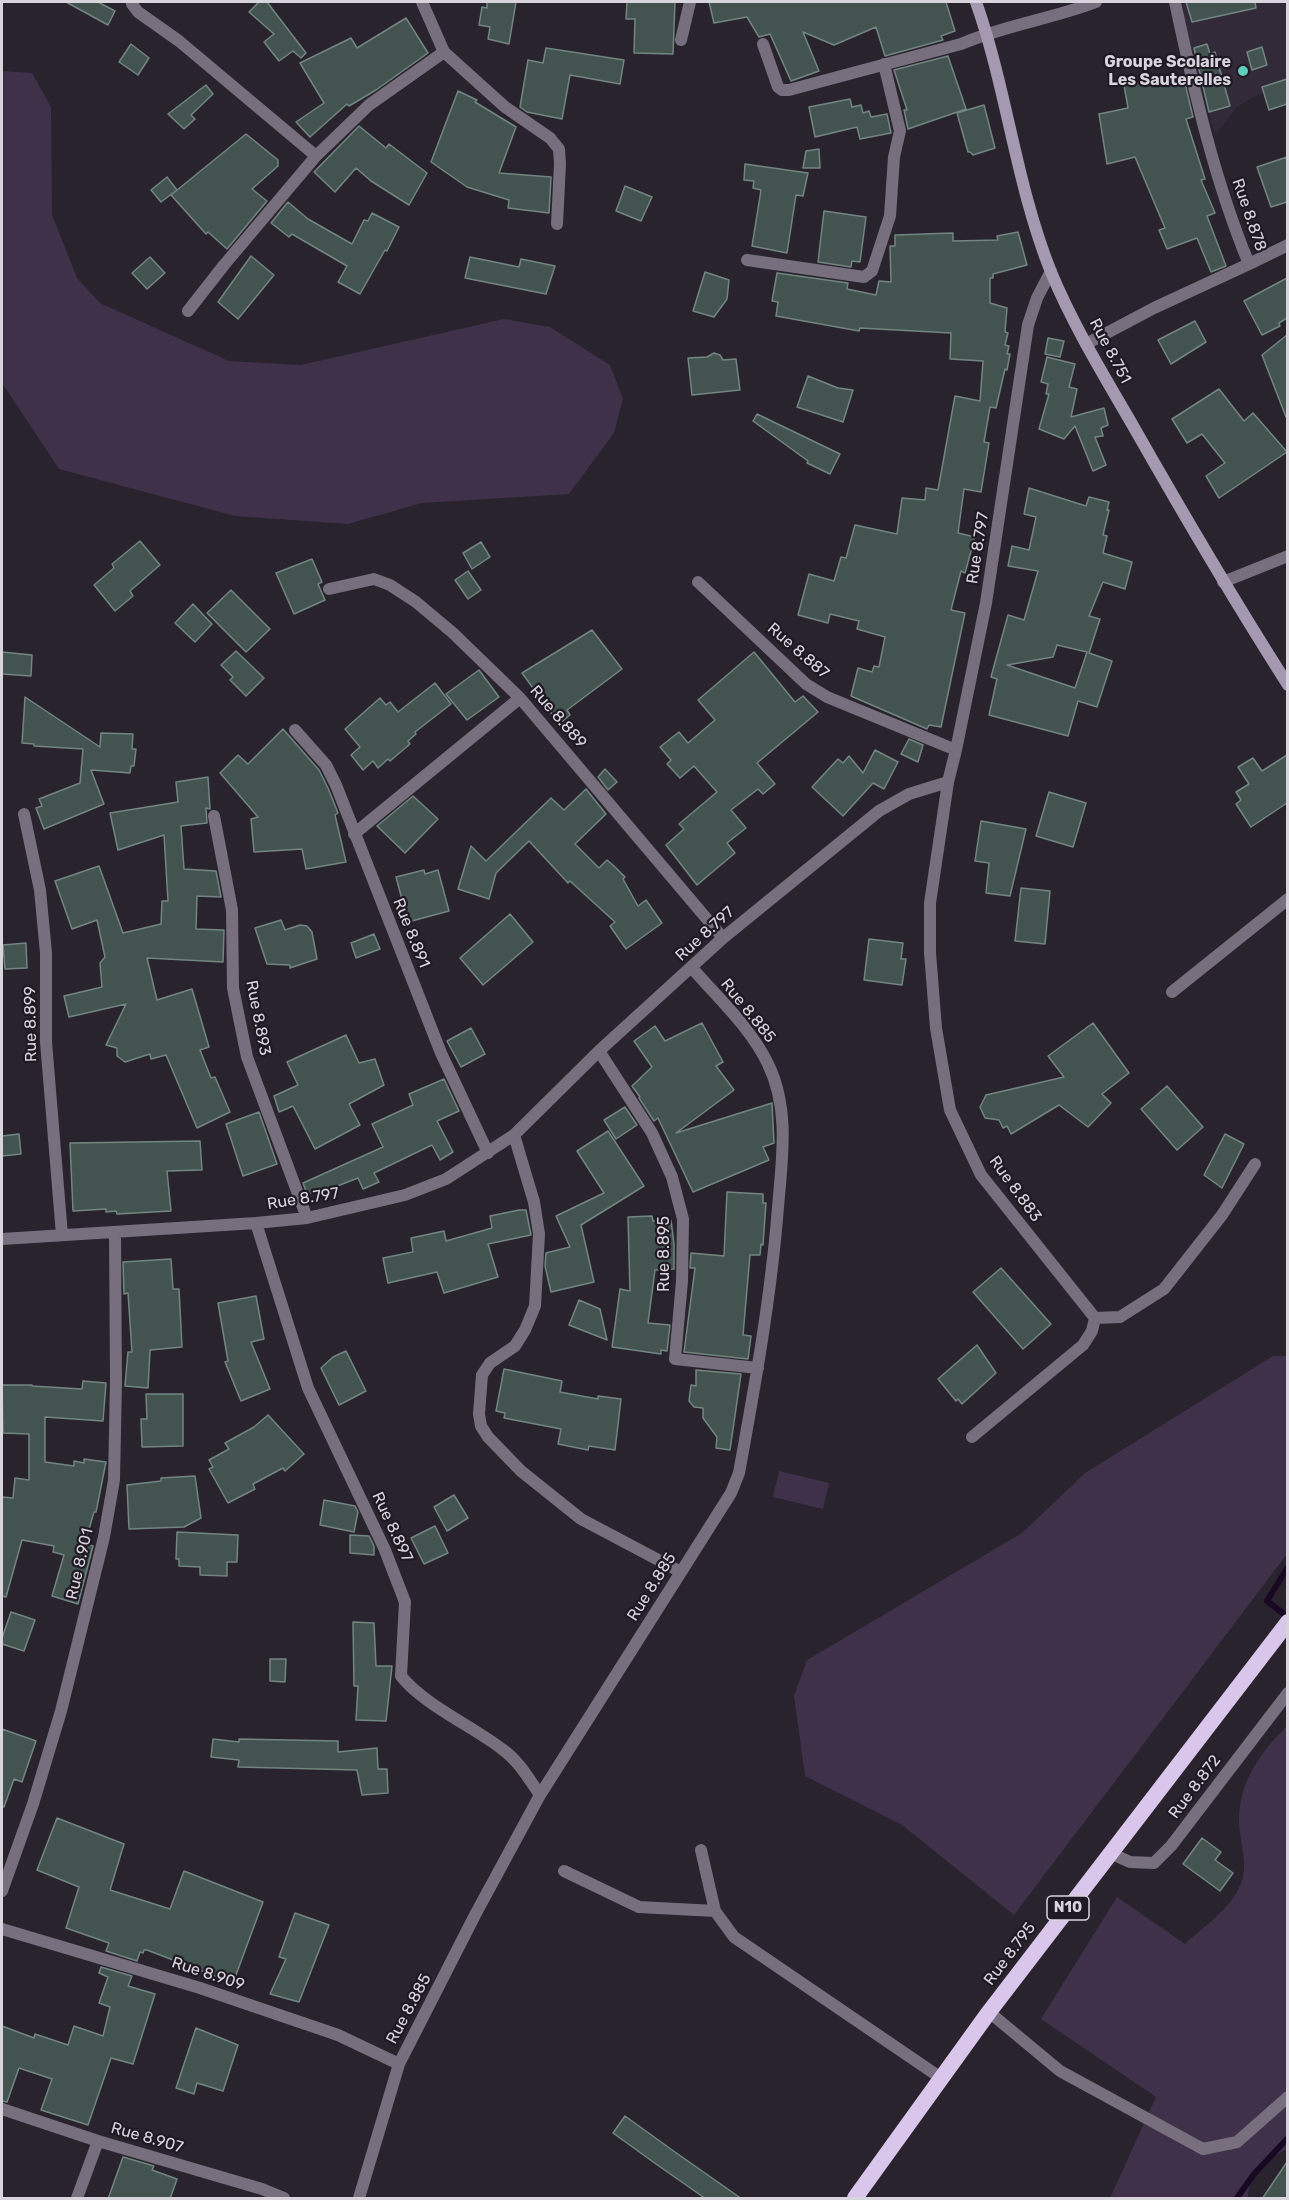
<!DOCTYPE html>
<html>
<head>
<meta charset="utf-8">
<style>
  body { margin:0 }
  #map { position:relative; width:1289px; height:2200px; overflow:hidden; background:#28232d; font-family:Rubik,sans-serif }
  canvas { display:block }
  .frame { position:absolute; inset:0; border:3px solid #d8d4dc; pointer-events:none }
</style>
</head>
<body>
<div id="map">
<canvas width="1289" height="2200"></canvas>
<div class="frame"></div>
</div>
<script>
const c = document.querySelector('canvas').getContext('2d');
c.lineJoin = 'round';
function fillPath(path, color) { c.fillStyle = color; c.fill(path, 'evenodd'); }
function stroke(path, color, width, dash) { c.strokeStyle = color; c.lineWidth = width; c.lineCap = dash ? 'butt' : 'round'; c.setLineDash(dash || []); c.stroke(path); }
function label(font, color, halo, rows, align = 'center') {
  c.font = font + ' Rubik,sans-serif'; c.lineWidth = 4.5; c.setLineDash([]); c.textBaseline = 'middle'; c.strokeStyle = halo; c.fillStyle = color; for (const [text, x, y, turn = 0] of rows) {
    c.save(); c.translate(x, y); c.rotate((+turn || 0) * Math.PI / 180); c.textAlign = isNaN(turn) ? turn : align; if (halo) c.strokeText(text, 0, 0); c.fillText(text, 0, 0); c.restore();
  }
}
fillPath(new Path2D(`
  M1184 2H1287V104L1269 110 1264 93 1255 96 1237 107 1215 135 1183 20Z`), '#322939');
fillPath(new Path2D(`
  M2 71 32 73 51 107 52 215 77 278 100 303 229 361 301 365 504 319 550 327 610 365 623 399 614 433 569 494 422 503 348 524 235 516 59 469 2 383Z
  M1273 1356H1287V1554L1014 1915 902 1825 805 1776 794 1696 807 1660 1022 1533 1085 1473Z
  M779 1471 829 1483 823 1509 773 1497Z
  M1287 1726V2149C1267 2159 1248 2174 1248 2198H1110L1156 2097 1041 2019 1117 1897 1185 1944C1203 1927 1228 1911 1239 1888 1251 1864 1238 1841 1239 1816 1241 1778 1262 1751 1287 1726Z`), '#3e3149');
stroke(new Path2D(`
  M1288 1567 1267 1601 1288 1617
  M1237 2198 1254 2174 1288 2138`), '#190824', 6);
const building = new Path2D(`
  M66 2H98L115 11 108 25Z
  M259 2H267L306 53 301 58 293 51 279 61 264 42 274 34 249 12Z
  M487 2H516L509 44 488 39 490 27 479 25 482 7 487 8Z
  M627 2H675L673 54 634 53 635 19H626Z
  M709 2H946L955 31 941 36 943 40 885 56 876 27 834 45 803 32 819 71 791 81 770 34 759 37 747 17 714 23Z
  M1186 2H1255L1256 8 1192 22Z
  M406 18 428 53 376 90 349 106 347 104 310 137 296 122 324 103 300 63 351 38 357 48Z
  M131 44 149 58 138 75 119 62Z
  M1207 44 1210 54 1215 52 1230 106 1209 112 1194 48Z
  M1262 47 1267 65 1252 70 1247 52Z
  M546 48 624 60 620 84 570 75 562 119 527 112 520 107 528 60 543 63Z
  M948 56 966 109 908 129 904 110H907L894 70Z
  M1162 79 1163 82 1184 79 1193 117 1186 119 1205 179 1201 180 1215 213 1207 216 1226 266 1211 272 1197 238 1167 249 1159 230 1165 228 1135 157 1107 164 1099 114 1128 108 1124 85Z
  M1287 79V104L1269 110 1262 87Z
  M206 85 213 94 191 115 195 119 184 129 168 114Z
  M458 91 477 100 475 102 516 127 499 173 551 177 549 213 508 208 509 200 467 187 431 162Z
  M850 99 852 107 861 105 863 113 869 111 871 117 887 114 891 133 860 139 857 127 815 137 809 107Z
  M984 105 995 148 973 155 970 152H968L957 113Z
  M359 126 386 148 389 144 427 173 409 205 371 181 356 168 335 192 314 172Z
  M246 134 278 160V166L252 189 267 201 227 249 208 232 206 234 171 195Z
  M819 149 820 168H803L806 151Z
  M1287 157V202L1271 207 1257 167Z
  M745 164 808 173 803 196 796 195 787 253 752 246 761 190 753 188 754 181 744 180Z
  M167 177 177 190 161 202 151 190Z
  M625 186 652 197 641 221 616 211Z
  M288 202 308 219 352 244 364 220 368 221 372 213 399 227 387 251 385 250 360 294 338 282 347 266 292 234 289 237 271 223Z
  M824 211 866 217 860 262 852 261 851 267 818 262Z
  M1018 232 1027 265 993 274V278H990V303L1007 308 1005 332 1008 333 1005 345 1009 346 1007 354H1010L1007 370 1005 369 996 408 990 407 984 442 989 443 981 492 964 489 958 533 975 537 965 573 961 571 951 610 965 613 941 727 929 725 927 729 851 696 858 668 872 672 874 666 879 667 885 637 857 629 859 621 830 614 828 623 798 615 809 574 834 581 841 557 846 558 855 525 897 534 902 498 925 500 926 488 938 490 955 396 980 401 983 361 950 359 951 333 860 328 859 331 776 316 778 302 772 301 777 273 848 283 847 289 876 295 879 281 891 282 890 246H895V235L953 233V241L998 240 997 236Z
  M251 256 274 275 238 319 218 302Z
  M150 257 165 273 147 289 132 273Z
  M470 257 519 267 521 259 555 266 546 294 465 278Z
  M705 272 729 280 727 299 714 317 693 311Z
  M1287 278V318L1279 323 1280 326 1262 335 1244 301Z
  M1195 321 1206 342 1171 364 1158 340Z
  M1287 335V417H1286L1262 355Z
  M1048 338 1064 341 1060 357 1045 354Z
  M714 353 720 355 723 360 736 359 740 390 692 395 688 358 707 357Z
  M1047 357 1075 364 1069 387 1077 389 1071 417 1104 408 1108 425 1101 428 1103 436 1095 437 1106 465 1093 471 1075 426 1064 439 1039 429 1049 394H1046L1048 384 1041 382Z
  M808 376 838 388 853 390 843 422 797 407Z
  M1219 389 1244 421 1253 413 1287 452 1219 498 1206 476 1225 463 1202 434 1187 443 1172 419Z
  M757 414 840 454 830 474 807 463 808 461 753 421Z
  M1029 488 1086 506 1089 497 1109 502 1107 510H1109L1103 535 1107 536 1103 553 1132 562 1125 589 1103 582 1089 616 1100 619 1089 653 1112 661 1097 707 1078 701 1068 736 989 715 997 679 991 677 1008 615 1024 620 1038 571 1008 566 1012 546 1029 550 1036 517 1024 514ZM1057 645 1087 652 1075 688 1007 665 1053 657Z
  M140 541 160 565 130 591 133 596 115 611 94 585 114 568 112 564Z
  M481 542 490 557 472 569 463 553Z
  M312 559 322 582 318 584 325 600 294 614 276 573Z
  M468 571 481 590 468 599 455 580Z
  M231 590 270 629 246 652 207 613Z
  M193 604 212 624 195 642 175 623Z
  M592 630 622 669 567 710 570 715 559 724 522 673Z
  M236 651 264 678 246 696 230 680 233 677 221 665Z
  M2 652 32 655 31 676 2 674Z
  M754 652 795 702 803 696 818 712 757 763 775 784 763 794 758 789 731 810 746 828 727 843 735 853 697 885 666 845 684 829 679 824 717 792 694 766 680 778 667 764 671 760 660 747 679 732 688 743 715 720 698 700Z
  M479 670 499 697 467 720 446 694Z
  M435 683 451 704 415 732 416 734 408 741 410 744 390 761 388 759 378 768 373 761 363 770 351 755 360 747 345 729 380 698 386 705 390 702 398 712Z
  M25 697 100 747 101 733 133 734 132 749H136L134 766H131L130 773 91 770 104 804 44 829 36 808 42 806 39 799 80 783 83 749 34 746V744L22 743Z
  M283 729 319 770 328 788 338 813 335 815 346 862 306 869 302 849 254 852 251 819 258 817 220 773 238 755 248 764Z
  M909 739 923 745 918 762 901 754Z
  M875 750 898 762 884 789 873 783 843 816 812 787 838 759 843 763 849 756 863 773Z
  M1287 755V803L1251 827 1236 804 1241 800 1236 792 1249 784 1238 767 1253 758 1262 771Z
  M605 769 617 782 608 790 598 777Z
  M208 777 210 809 206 808 207 823 181 826 184 869 216 871 221 897 197 896 196 929 224 930 223 962 147 958 157 1000 192 989 209 1047 200 1050 211 1078 215 1077 230 1112 197 1128 166 1055 151 1059 150 1054 125 1062 117 1056V1048L106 1045 126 1004 69 1017 64 996 102 987 100 963 105 957 97 920 72 929 55 881 99 866 123 933 161 924 162 901H168L164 835 118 850 110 813 178 802 176 782Z
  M586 789 606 814 575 844 599 868 607 860 614 866 625 877 623 879 638 906 646 900 662 923 626 949 610 926 615 922 570 881 568 883 529 841 496 873 489 899 458 889 471 846 486 861 551 798 564 810Z
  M1049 792 1086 803 1073 847 1036 836Z
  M413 796 438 819 405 853 377 826Z
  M981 821 1026 829 1010 896 986 893 989 863 975 861Z
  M424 870 425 874 438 870 449 911 408 922 396 877Z
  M1021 888 1050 891 1045 944 1015 941Z
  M510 914 533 942 483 985 460 958Z
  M281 920 285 930 300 925 307 926 312 932 317 959 290 968V965L267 964 255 928Z
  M374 934 380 949 356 958 351 943Z
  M869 939 903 943 901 959H906L902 985 864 980Z
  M26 943 27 968 5 969 3 945Z
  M702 1023 723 1062 716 1066 734 1090 676 1133 772 1103 774 1143 763 1147 769 1160 693 1192 658 1118 654 1121 639 1098 640 1097 632 1086 652 1067 634 1041 655 1026 665 1041Z
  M1093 1023 1129 1073 1102 1094 1111 1103 1088 1127 1059 1105 1011 1134 1007 1126 1003 1128 999 1120 985 1118 980 1107 986 1095 1064 1077 1048 1056Z
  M471 1028 485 1054 461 1067 447 1041Z
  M346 1035 359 1063 375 1059 384 1085 349 1104 360 1125 315 1149 293 1106 279 1112 274 1096 298 1085 287 1062Z
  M444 1079 459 1111 437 1121 453 1152 440 1160 432 1145 374 1173 379 1182 363 1189 358 1178 317 1194 316 1192 307 1194 303 1183 383 1147 372 1124 413 1105 409 1094Z
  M1167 1086 1203 1127 1177 1150 1141 1109Z
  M625 1107 637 1125 616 1139 604 1120Z
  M259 1112 277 1164 243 1176 226 1124Z
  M608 1131 644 1186 581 1225 594 1282 551 1292 545 1266 546 1253 570 1247 556 1216 604 1193 577 1151Z
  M19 1134 21 1154 2 1156V1136Z
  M1225 1134 1244 1144 1222 1188 1204 1175Z
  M200 1141 202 1170 167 1171 171 1211 117 1214 116 1211 106 1212V1209L73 1211 70 1143Z
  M727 1192 763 1194V1203H766L763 1245 761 1244 760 1255H750L743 1335 751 1336 748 1359 684 1352 695 1268H690L691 1253 724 1256Z
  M519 1210H526L531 1235 488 1244 498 1277 444 1293 437 1272 388 1283 383 1258 413 1252 411 1238 444 1231 446 1241 492 1228 490 1216Z
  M652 1216 653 1221 671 1220 674 1244V1269L655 1270 648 1323 670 1325 667 1351 661 1350V1354L612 1347 620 1289 630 1291 628 1217Z
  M171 1259 173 1289H179L182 1347 150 1350 148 1388 125 1386 128 1352H132L128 1293 124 1294 123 1262Z
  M1001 1268 1051 1324 1023 1349 973 1292Z
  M256 1296 264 1339 251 1342 270 1389 241 1401 225 1362 228 1361 218 1303Z
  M579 1300 600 1309 607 1340 569 1325Z
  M977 1345 996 1373 962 1404 958 1399 956 1401 938 1379Z
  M346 1351 366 1391 339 1405 321 1368 333 1357Z
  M504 1369 562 1381 560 1392 598 1399V1396L621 1399 615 1450 589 1446 588 1450 558 1444 561 1429 504 1418 505 1413 496 1411Z
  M696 1370 741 1374 730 1450 716 1448 717 1437 703 1418V1408L694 1407 689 1401 691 1385 696 1386Z
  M83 1381 106 1383 103 1421 45 1417V1462L74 1466V1461L84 1463V1459L106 1462 96 1512H94L85 1543 93 1546 78 1604 52 1596 64 1555 53 1552 54 1546 22 1540 6 1597 2 1596V1497L13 1498 15 1478 29 1480V1434L3 1433 2 1385H32V1386L82 1389Z
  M146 1394H183V1446L142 1447 141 1419H147Z
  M268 1415 304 1454 285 1471 283 1468 253 1484 255 1489 228 1503 209 1469 213 1467 209 1460 229 1449 225 1443 254 1427Z
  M195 1476 201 1518 184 1527 129 1529 127 1485 161 1481V1478Z
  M454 1495 468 1518 447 1531 434 1507Z
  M324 1500 355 1506 358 1512 354 1532 320 1525Z
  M435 1526 448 1553 424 1564 411 1538Z
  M177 1532 238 1535 237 1562H227V1576L200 1575V1567L179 1566V1559H176Z
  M350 1535 369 1536 374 1546V1555L350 1553Z
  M11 1612 35 1620 24 1651 2 1644V1638Z
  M353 1622 374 1623 376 1666H392L386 1721 356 1720 358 1686H354Z
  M270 1659H286L285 1682 270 1681Z
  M2 1729 36 1741 22 1782 14 1779 4 1807H2Z
  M213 1739 239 1742V1739L338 1741V1752L377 1748 378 1769H387L388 1793 362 1795 357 1770 238 1767 239 1760 211 1757Z
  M57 1818 124 1844 110 1890 170 1909 184 1871 263 1902 233 1983 147 1950H144L143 1953 140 1952 137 1961 106 1951 109 1943 66 1928 79 1887 37 1870Z
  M1202 1838 1221 1852 1215 1860 1233 1873 1220 1891 1183 1864Z
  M295 1913 329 1925 299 2002 270 1994 286 1959 279 1957Z
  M101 1967 132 1976 128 1986 155 1994 133 2064 111 2058 88 2125 41 2110 52 2079 19 2068 7 2102 2 2101V2026L34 2038 35 2034 68 2045 74 2026 103 2036 110 2007 99 2003 108 1977 99 1973Z
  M196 2028 238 2045 223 2091 197 2083 194 2094 176 2088Z
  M625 2116 675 2152 742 2199H706L656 2164 613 2133Z
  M123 2157 154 2166 152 2170 177 2179 170 2199H108Z
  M1287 2162V2199H1262Z`);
fillPath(building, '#435450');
stroke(building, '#738581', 1.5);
stroke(new Path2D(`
  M701 1850 715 1911 734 1937 941 2078
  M564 1871 639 1907 715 1911
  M989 2012 1060 2071 1203 2149 1237 2142 1288 2097`), '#776e7e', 12);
stroke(new Path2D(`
  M133 2 132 4 138 12 179 41 316 156
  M422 2 444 52 505 107 550 138 559 149 560 164 557 224
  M681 40 690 2
  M763 44 778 87 782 90H789L961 44C1005 25 1052 19 1096 2
  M747 260 864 277 872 271 890 216 894 157 900 131 884 64
  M1249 264 1288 245
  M188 311 224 265 316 156 369 105 444 52
  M1086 344 1154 308 1249 264C1214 179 1194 91 1175 2
  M698 582 806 684 827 697 956 750
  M1223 582 1288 556
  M329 589 374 579 390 585 416 602 453 633 520 698 723 938
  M295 730 326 765 336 785 441 1053 488 1153
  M948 782 930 903V953L936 1028 950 1110 981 1175 1095 1318 1092 1331 1083 1345 972 1437
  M24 814 40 890 46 953V1042L62 1235
  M214 816 232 910 233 988 247 1057 307 1218
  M354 834 520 698
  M1172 992 1288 899
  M599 1051 652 1133 672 1177 683 1219 682 1281 675 1359 758 1368
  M514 1135 534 1202 539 1234 535 1306 525 1330 515 1346 490 1363 482 1375 479 1414 481 1426 488 1437 521 1471 581 1519 681 1572
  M256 1223 308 1388 385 1550 405 1602 401 1676C423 1704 472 1726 502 1749 519 1761 529 1779 540 1795
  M2 1239 256 1223 307 1218 405 1195 446 1179 514 1135 599 1051 723 938 879 811 909 794 948 782 956 750 986 603 1028 325 1037 298 1051 271
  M1095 1318 1120 1317 1164 1289 1222 1215 1255 1164
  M1110 1853 1130 1862 1154 1863 1171 1846 1288 1693
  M2 1891 33 1804 61 1711 104 1537 114 1480 116 1381 115 1232
  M2 1929 200 1988 338 2035 399 2064
  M2 2109 98 2141 262 2189 284 2198
  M77 2198 98 2141
  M359 2198 399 2064 475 1915 540 1795 731 1493 739 1473C755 1385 771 1297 778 1207 782 1159 790 1109 768 1064 751 1028 718 998 692 968`), '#776e7e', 12);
stroke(new Path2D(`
  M976 2C1007 90 1016 185 1051 272 1073 325 1103 374 1132 424 1182 512 1233 599 1288 685`), '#a598b1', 12);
stroke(new Path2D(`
  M855 2198 989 2012 1288 1622`), '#dac6eb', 16);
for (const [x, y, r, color] of [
  [1243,71,6,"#5ccebb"]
]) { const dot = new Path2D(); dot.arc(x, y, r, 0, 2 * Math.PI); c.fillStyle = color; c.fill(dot); stroke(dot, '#1f1924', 2); }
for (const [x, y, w] of [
  [1068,1908,42]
]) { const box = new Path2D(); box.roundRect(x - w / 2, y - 12, w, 24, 4.5); c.fillStyle = '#1f1924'; c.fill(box); stroke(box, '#d8d4dc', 1.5); }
label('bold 15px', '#d8d4dc', null, [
  ["N10",1068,1908]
]);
label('bold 16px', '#d8d4dc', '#1f1924', [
  ["Groupe Scolaire",1231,62],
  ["Les Sauterelles",1231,80]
], 'right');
label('16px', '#d8d4dc', '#1f1924', [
  ["Rue 8.878",1249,215,71],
  ["Rue 8.751",1110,351,62],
  ["Rue 8.797",978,548,-81],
  ["Rue 8.887",798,651,41],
  ["Rue 8.889",558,717,49],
  ["Rue 8.891",411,933,68],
  ["Rue 8.797",705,934,-42],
  ["Rue 8.885",748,1011,51],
  ["Rue 8.893",258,1018,79],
  ["Rue 8.899",31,1024,-91],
  ["Rue 8.883",1015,1189,54],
  ["Rue 8.797",303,1199,-9],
  ["Rue 8.895",664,1254,-90],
  ["Rue 8.897",392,1527,65],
  ["Rue 8.901",80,1564,-77],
  ["Rue 8.885",652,1587,-58],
  ["Rue 8.872",1195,1787,-53],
  ["Rue 8.795",1010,1954,-53],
  ["Rue 8.909",208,1974,18],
  ["Rue 8.885",409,2009,-62],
  ["Rue 8.907",147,2138,16]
]);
</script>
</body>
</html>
